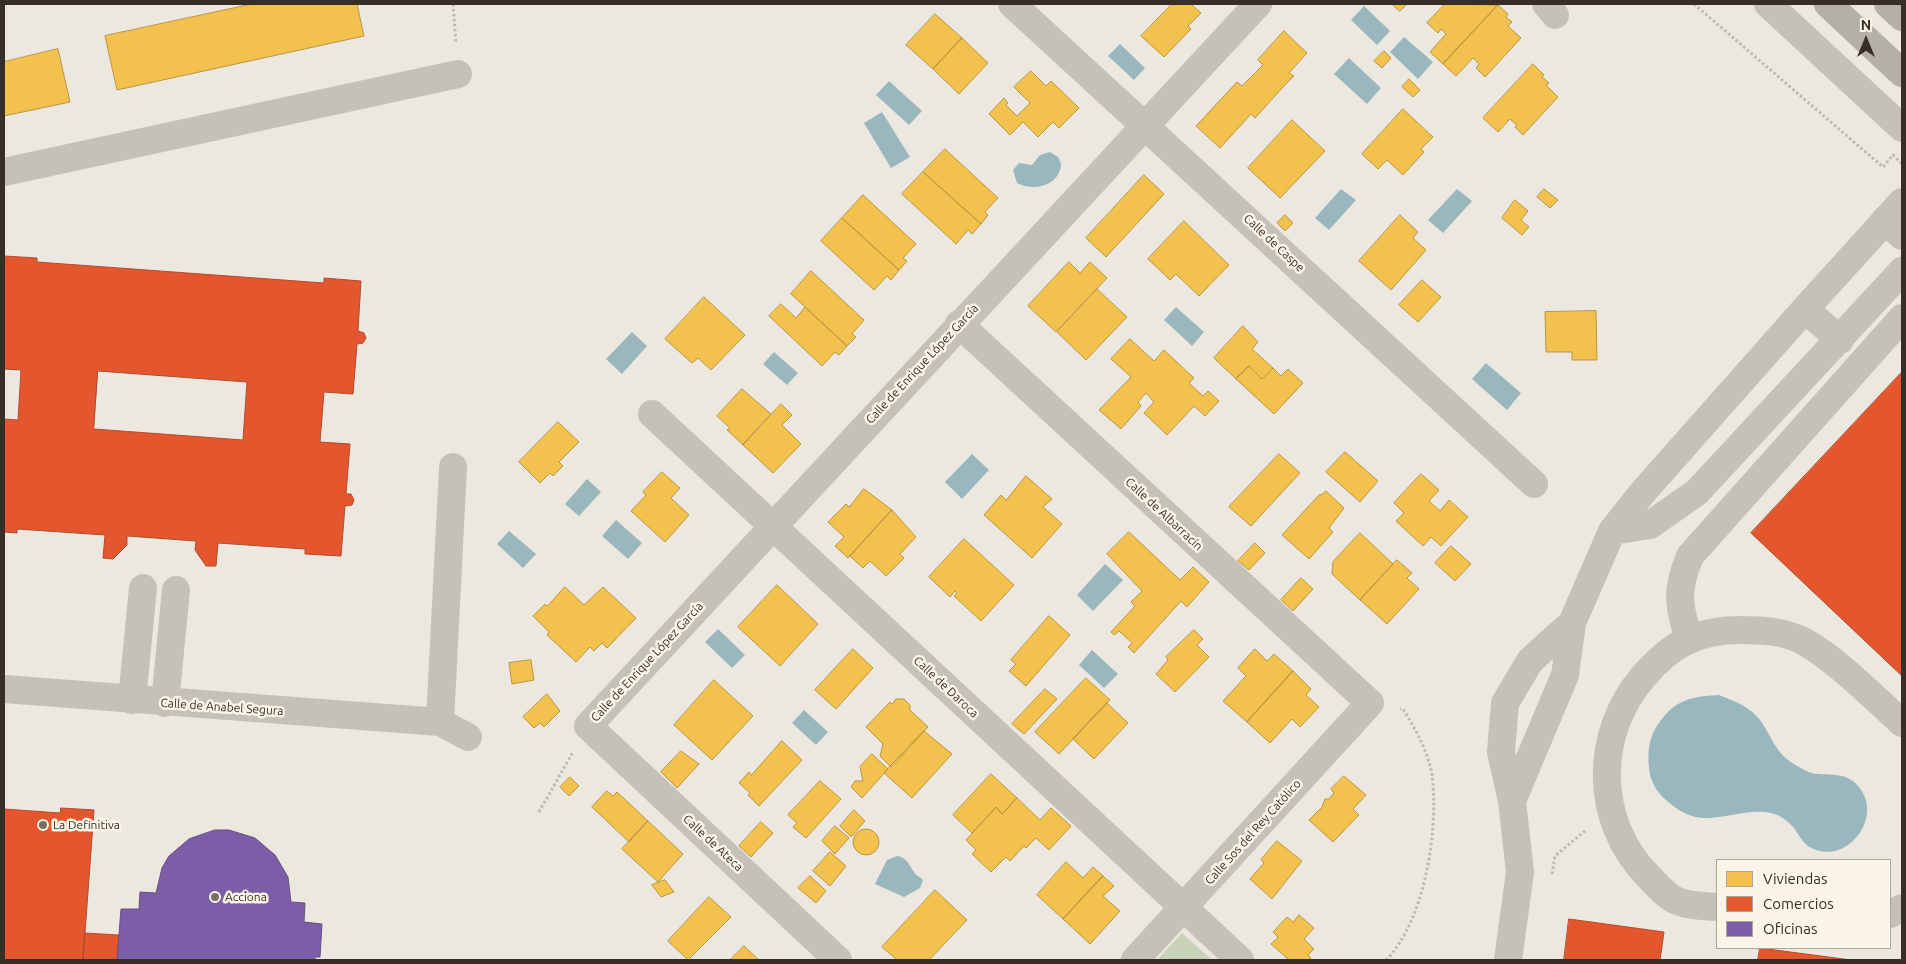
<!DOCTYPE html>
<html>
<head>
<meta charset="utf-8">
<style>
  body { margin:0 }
  #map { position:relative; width:1906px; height:964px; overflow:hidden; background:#ece8df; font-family:Ubuntu,sans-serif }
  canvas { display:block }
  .frame { position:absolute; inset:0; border:5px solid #362e27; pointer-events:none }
  .legend { position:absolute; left:1716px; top:859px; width:175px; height:90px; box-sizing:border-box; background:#faf5e6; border:1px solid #aca59a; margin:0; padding:6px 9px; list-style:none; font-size:15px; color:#362e27 }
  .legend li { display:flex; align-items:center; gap:10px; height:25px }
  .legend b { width:25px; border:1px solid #aca59a }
  .north { position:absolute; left:1841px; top:15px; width:50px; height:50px; -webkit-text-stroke:4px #faf5e6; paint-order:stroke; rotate:0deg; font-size:14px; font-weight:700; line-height:20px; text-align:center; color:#362e27 }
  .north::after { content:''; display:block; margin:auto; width:18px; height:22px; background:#362e27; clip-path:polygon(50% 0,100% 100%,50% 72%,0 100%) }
</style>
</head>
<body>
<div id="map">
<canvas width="1906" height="964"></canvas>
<div class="frame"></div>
<ul class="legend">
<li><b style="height:14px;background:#f2c14e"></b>Viviendas</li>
<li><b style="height:14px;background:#e4572e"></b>Comercios</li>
<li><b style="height:14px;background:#7b5ea7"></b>Oficinas</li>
</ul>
<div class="north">N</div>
</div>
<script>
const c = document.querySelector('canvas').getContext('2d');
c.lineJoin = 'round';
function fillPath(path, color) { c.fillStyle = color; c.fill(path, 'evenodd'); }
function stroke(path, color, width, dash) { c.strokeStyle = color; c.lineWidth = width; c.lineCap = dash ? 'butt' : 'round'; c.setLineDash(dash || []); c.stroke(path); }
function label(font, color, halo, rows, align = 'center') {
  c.font = font + ' Ubuntu,sans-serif'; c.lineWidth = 5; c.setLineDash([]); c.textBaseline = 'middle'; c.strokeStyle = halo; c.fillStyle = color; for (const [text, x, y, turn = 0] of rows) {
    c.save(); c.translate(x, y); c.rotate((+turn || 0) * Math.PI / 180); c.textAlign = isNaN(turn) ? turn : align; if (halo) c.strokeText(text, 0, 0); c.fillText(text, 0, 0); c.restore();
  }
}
fillPath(new Path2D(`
  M1182 933 1212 960H1157Z`), '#c9d3b8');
fillPath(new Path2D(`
  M1364 6 1390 31 1377 45 1351 20Z
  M1404 37 1433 62 1418 79 1390 52Z
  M1120 44 1145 68 1134 80 1108 56Z
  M1349 58 1381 88 1367 104 1334 74Z
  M889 81 922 111 909 125 876 95Z
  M882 112 910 157 891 168 864 123Z
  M1050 152 1058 157 1061 164C1060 186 1033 192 1017 183L1013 170 1019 163 1032 165 1040 155Z
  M1341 189 1356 200 1329 230 1315 218Z
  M1457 189 1472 201 1443 233 1428 220Z
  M1176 307 1204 332 1192 346 1164 320Z
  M632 332 647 346 622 374 606 359Z
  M774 352 798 373 787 385 763 364Z
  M1486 363 1521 393 1507 410 1472 379Z
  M972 454 989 470 962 499 945 482Z
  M587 479 601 492 579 516 565 504Z
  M616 520 642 543 628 559 602 536Z
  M509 531 536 554 523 568 497 544Z
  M1105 564 1123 580 1093 611 1077 595Z
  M718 629 745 655 732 668 705 642Z
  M1092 650 1118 674 1104 688 1079 665Z
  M1719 695C1734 701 1749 706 1760 720 1771 735 1776 754 1794 764 1800 768 1811 774 1818 774 1834 775 1848 773 1859 787 1885 819 1844 869 1808 846 1799 839 1797 829 1789 823 1765 800 1730 820 1702 818 1688 817 1676 809 1666 800 1657 793 1649 779 1649 767 1647 745 1651 730 1667 713 1681 698 1699 696 1719 695Z
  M804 710 828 732 816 745 792 723Z
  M897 856C907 857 909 865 914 872 916 876 921 877 923 880L920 888 904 897 875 884 887 860Z`), '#9ab7be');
const homes = new Path2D(`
  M252 4H357L364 36 117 90 105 36Z
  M1172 4H1191L1201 13 1188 26 1191 29 1164 57 1141 36Z
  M1392 4H1407L1400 11Z
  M1445 4 1498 5 1443 64 1430 52 1446 34 1441 29 1438 33 1427 23Z
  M1498 5 1508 14 1506 17 1512 22 1508 26 1521 38 1485 77 1476 68 1479 64 1473 58 1456 76 1443 64Z
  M935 14 962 38 933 69 906 45Z
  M1284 31 1307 53 1289 73 1294 76 1285 85 1255 118 1251 114 1220 148 1196 126 1237 82 1242 86 1263 65 1258 60Z
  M962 38 988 63 959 94 933 69Z
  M58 49 70 102 4 116V62Z
  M1384 51 1391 58 1382 68 1374 61Z
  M1533 64 1544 75 1542 77 1549 83 1546 85 1558 97 1523 135 1515 127 1517 125 1510 119 1498 132 1483 118Z
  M1031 71 1046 86 1051 81 1079 108 1059 128 1053 122 1038 137 1023 122 1010 135 989 114 1004 98 1008 103 1006 105 1017 116 1030 103 1014 87Z
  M1409 79 1420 90 1413 97 1402 87Z
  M1403 109 1433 137 1421 149 1424 152 1403 175 1387 160 1378 169 1362 154Z
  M1292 120 1325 151 1280 198 1248 168Z
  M945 149 998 198 985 212 988 215 981 224 923 172Z
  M923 172 981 224 972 234 968 230 956 244 902 194Z
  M1144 175 1164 194 1106 257 1086 238Z
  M1544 189 1558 200 1550 208 1537 197Z
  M863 195 916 244 903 258 907 261 899 270 842 218Z
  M1515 200 1528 211 1521 220 1529 227 1522 235 1502 218Z
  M1285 215 1293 223 1285 231 1277 223Z
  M1400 215 1418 232 1413 238 1426 250 1391 290 1359 261Z
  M842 218 899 270 891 280 887 276 874 290 821 241Z
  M1184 221 1229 265 1199 296 1176 274 1170 280 1148 259Z
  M1069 262 1080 273 1090 262 1107 278 1056 332 1028 306Z
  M811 271 864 320 852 334 856 337 847 346 791 294Z
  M1422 280 1441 297 1418 322 1399 305Z
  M1097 289 1127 317 1086 360 1057 332Z
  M704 297 745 335 711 370 698 358 692 363 665 339Z
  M781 304 796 318 805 307 847 346 839 355 835 352 822 366 769 316Z
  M1596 311 1597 360H1572V352H1546L1545 312Z
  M1243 326 1258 342 1252 349 1273 368 1262 379 1249 366 1236 379 1214 358Z
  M1130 339 1154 361 1164 350 1194 378 1189 383 1203 396 1208 391 1219 401 1205 416 1194 406 1167 435 1144 413 1154 402 1146 393 1138 402 1141 406 1121 429 1099 410 1131 377 1111 359Z
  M1249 366 1262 379 1273 368 1281 376 1288 369 1303 383 1274 414 1236 379Z
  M742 389 771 414 743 445 727 430 730 428 717 416Z
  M781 404 792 415 782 425 801 444 773 473 743 445Z
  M558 422 579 442 559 462 563 466 553 476 550 473 540 483 519 462Z
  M1345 452 1378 481 1360 502 1326 472Z
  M1279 454 1300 473 1251 526 1229 507Z
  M662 472 680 488 671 498 689 515 665 542 631 511 646 495 643 492Z
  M1421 474 1439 490 1429 501 1440 511 1449 500 1468 517 1441 546 1431 537 1423 546 1396 521 1404 513 1394 503Z
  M1026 476 1052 499 1043 507 1062 524 1032 558 984 515 1001 495 1006 500Z
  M864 489 892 510 848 558 835 546 844 537 828 522 846 504 849 507Z
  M1326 491 1344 508 1329 528 1333 532 1309 559 1282 535 1320 494 1321 495Z
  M892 510 916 537 900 554 904 558 886 576 870 561 863 568 850 556Z
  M1129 532 1180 580 1193 567 1209 582 1187 607 1181 601 1134 653 1128 647 1132 643 1119 631 1114 635 1111 632 1135 606 1131 602 1142 591 1107 554Z
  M1360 533 1393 564 1360 600 1332 574 1333 562Z
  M964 539 1014 585 981 621 954 596 957 593 955 591 950 597 929 577Z
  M1255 543 1265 553 1249 570 1238 561Z
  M1451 546 1471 564 1455 581 1435 563Z
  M1397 560 1412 573 1407 578 1419 589 1387 624 1360 600Z
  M1301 578 1313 589 1293 611 1281 600Z
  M777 585 818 624 780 666 738 627Z
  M565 587 584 605 603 587 636 618 607 648 602 643 594 651 590 647 576 662 547 635 549 632 533 616 545 604 547 606Z
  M1049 616 1070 635 1026 686 1009 671 1016 664 1011 660Z
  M1194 630 1203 639 1197 645 1209 657 1175 692 1156 674 1168 660 1166 657Z
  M853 649 873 668 836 709 815 690Z
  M1255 649 1267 661 1274 654 1293 671 1247 722 1223 701 1246 676 1238 668Z
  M531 660 534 680 512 684 509 663Z
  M1293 671 1311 689 1306 695 1319 707 1300 727 1292 719 1270 743 1247 722Z
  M1086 678 1110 700 1059 754 1035 732Z
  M714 680 753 716 712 760 674 725Z
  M1045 689 1057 699 1024 734 1012 724Z
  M547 694 560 711 544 727 540 723 534 728 523 717Z
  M896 699H904L910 705V710L928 727 891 767 880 756 883 744 866 727 890 702 892 704Z
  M1107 703 1128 723 1094 759 1073 739Z
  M924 731 952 754 912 798 884 773Z
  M782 741 802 760 759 806 748 795 750 793 739 783 749 772 751 775Z
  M681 751 699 764 677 788 661 772Z
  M872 754 888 769 862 798 851 787 855 781H863L860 767Z
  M991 774 1017 798 1002 814 996 807 972 833 953 815Z
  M1344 776 1366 795 1353 809 1359 815 1333 842 1309 820 1322 807 1325 799H1329L1334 793 1331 789Z
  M570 777 579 786 569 796 560 787Z
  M820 781 841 799 806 838 793 827 797 823 788 815Z
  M607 791 613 796 617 792 648 821 629 842 592 807Z
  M1017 798 1040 820 1051 808 1071 826 1049 850 1036 838 1026 848 1024 846 1010 861 1006 857 991 872 972 854 976 850 966 840 996 807 1002 814Z
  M854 810 865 821 851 837 840 826Z
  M648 821 683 854 658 882 622 849Z
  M761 822 773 833 751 857 739 846Z
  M835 826 849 838 835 854 822 841Z
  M853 842a13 13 0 1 1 26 0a13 13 0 1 1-26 0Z
  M1277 841 1302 861 1272 899 1250 879 1264 863 1261 860Z
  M830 852 846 866 830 886 813 871Z
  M1066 862 1083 878 1093 867 1103 876 1063 919 1037 895Z
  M810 876 826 891 816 903 798 888Z
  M1103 876 1114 886 1103 896 1120 911 1090 944 1063 919Z
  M665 880 674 892 661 897 652 885Z
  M935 890 967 920 929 960H897L882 947Z
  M709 897 731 917 688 960 668 941Z
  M1299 915 1314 928 1304 939 1314 949 1308 955 1311 958 1309 960H1289L1271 944 1278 937 1273 932 1287 917 1293 922Z
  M744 946 759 960H730Z`);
fillPath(homes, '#f2c14e');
stroke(homes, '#ba9542', 1);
const shops = new Path2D(`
  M4 256 37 258V262L324 283V278L361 281 358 331 364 333 366 338 363 343 357 344 353 394 324 392 320 442 350 444 346 494H351L354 500 352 505 345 506 341 556 305 554V549L218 543 216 566H206L195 550 196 541 127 536V545L113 559 103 558 105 535 17 529V533L4 532V419L18 420 21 370 4 369ZM98 371 247 382 243 440 94 429Z
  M1902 372V676L1751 533Z
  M61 808 94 810 83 960H4V809L60 813Z
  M1569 919 1664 932 1660 960H1564Z
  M85 933 119 935 117 960H83Z
  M1760 948 1851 960H1758Z`);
fillPath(shops, '#e4572e');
stroke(shops, '#b04b2c', 1);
const offices = new Path2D(`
  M215 830H229L255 838 275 855 288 877 291 902 305 903 304 922 322 924 320 957H315V960H117L121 909H139L140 892 156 893 162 868 169 856 189 839Z`);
fillPath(offices, '#7b5ea7');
stroke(offices, '#665081', 1);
stroke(new Path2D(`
  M453 4 456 44
  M1694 4 1883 167 1893 155 1902 164
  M539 812 573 752
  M1552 874 1555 856 1586 830
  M1386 960C1425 921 1439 829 1432 775 1428 751 1416 730 1403 709H1400`), '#beb9b0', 3, [2.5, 2.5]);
stroke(new Path2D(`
  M1012 4 1534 484
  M1546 4 1555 15
  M1768 4 1902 128
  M4 172 458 74
  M1885 220 1902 236
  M1805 309 1840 340
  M959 324 1370 703 1135 960
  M652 414 1240 960
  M453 467 440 722 468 737
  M1612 531 1650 525 1697 492 1902 271
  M1689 639C1678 605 1676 590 1690 556L1902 318
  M4 689 440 722
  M132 700 143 588
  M165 703 176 590
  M1512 801 1565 675 1572 623 1612 531 1643 492 1805 309 1902 202
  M1717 907C1705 906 1691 906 1680 902 1668 899 1657 885 1648 876 1594 821 1594 734 1643 677 1671 644 1697 630 1741 630 1761 630 1784 631 1803 641 1835 658 1874 698 1902 723
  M1890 914 1902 908
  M838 960 588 726 1258 4
  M1508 960 1520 872 1512 801 1501 752 1505 703 1530 661 1572 623`), '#c5c1b8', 28);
stroke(new Path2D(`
  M1828 4 1902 73
  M1888 4 1902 17`), '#b4afa7', 28);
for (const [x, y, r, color] of [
  [43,825,5,"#766f67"],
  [215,897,5,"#766f67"]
]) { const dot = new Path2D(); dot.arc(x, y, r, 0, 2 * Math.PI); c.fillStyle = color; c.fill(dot); stroke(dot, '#faf5e6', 2); }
label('12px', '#362e27', '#faf5e6', [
  ["Calle de Caspe",1274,243,43],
  ["Calle de Enrique López García",922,364,-47],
  ["Calle de Albarracín",1164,514,43],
  ["Calle de Enrique López García",647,662,-47],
  ["Calle de Daroca",946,687,43],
  ["Calle de Anabel Segura",222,707,4],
  ["Calle Sos del Rey Católico",1253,832,-48],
  ["Calle de Ateca",713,843,43]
]);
label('12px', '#362e27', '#faf5e6', [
  ["La Definitiva",53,825],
  ["Acciona",225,897]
], 'left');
</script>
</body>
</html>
